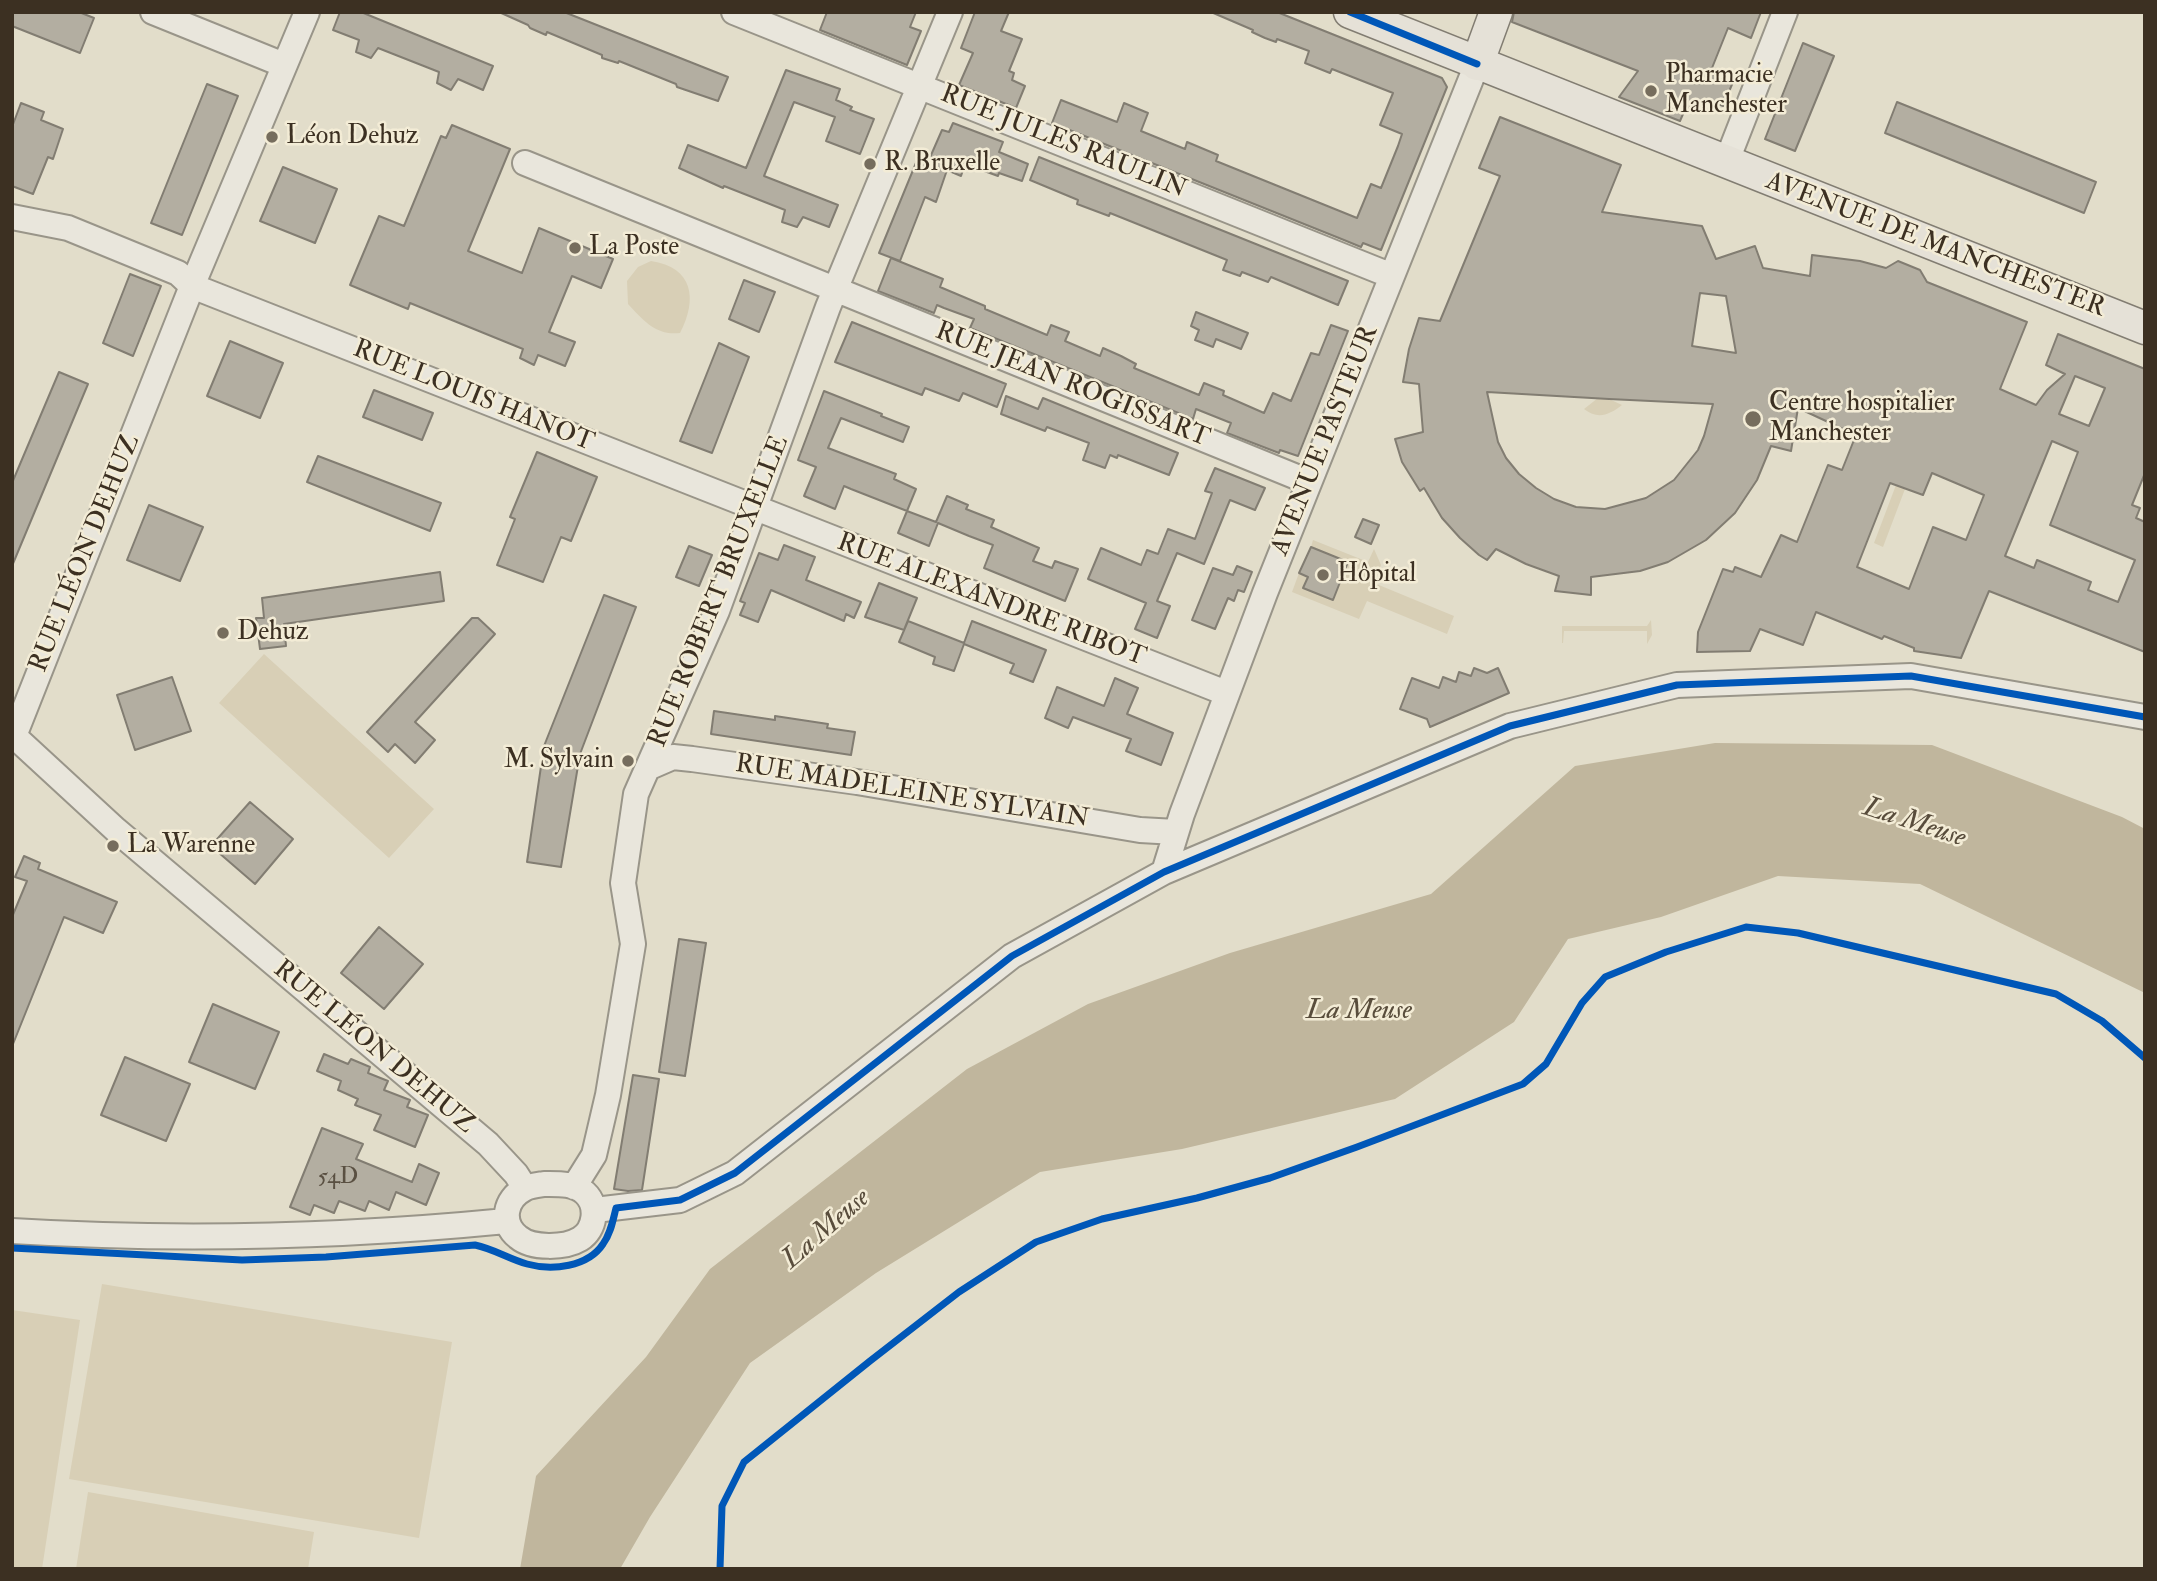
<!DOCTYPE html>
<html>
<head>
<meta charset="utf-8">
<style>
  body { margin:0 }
  #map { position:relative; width:2157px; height:1581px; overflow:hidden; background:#e2ddca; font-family:"IM FELL Double Pica",serif }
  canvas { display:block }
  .frame { position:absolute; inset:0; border:14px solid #3c3022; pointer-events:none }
</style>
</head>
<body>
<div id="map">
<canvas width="2157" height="1581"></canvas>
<div class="frame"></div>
</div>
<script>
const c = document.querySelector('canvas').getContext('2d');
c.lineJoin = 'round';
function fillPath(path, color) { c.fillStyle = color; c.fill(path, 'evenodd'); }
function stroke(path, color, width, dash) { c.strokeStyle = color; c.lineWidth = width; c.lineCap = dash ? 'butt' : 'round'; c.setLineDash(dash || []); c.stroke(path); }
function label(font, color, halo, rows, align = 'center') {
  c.font = font + ' "IM FELL Double Pica",serif'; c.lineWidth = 5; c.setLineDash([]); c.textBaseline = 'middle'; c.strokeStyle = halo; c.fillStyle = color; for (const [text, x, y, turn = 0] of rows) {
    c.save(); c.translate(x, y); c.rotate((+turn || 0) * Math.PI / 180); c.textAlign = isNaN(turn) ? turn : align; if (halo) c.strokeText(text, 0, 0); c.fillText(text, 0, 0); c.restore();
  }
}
fillPath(new Path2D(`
  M651 261C693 267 698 299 680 333 656 336 643 320 628 304L627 281 638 267Z
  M1598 398 1609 399 1622 405C1609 415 1598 420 1584 409Z
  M1896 485 1905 489 1883 547 1874 543Z
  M1313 540 1368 562 1374 549 1381 565 1374 583 1454 616 1447 634 1367 601 1359 619 1292 592 1299 573 1308 577 1304 588 1332 600 1348 562 1311 547Z
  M1651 620 1652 635 1647 644V631H1564L1563 643H1562V626H1647Z
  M264 654 434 809 389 858 219 703Z
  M102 1284 452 1342 419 1538 69 1479Z
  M12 1310 80 1320 42 1569H12Z
  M88 1492 314 1532 308 1569H76Z`), '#d8cfb6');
fillPath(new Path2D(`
  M1715 743 1932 745 2122 817 2145 829V993L1920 884 1778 876 1661 917 1568 939 1514 1022 1395 1099 1182 1149 1040 1172 876 1273 750 1363 650 1517 620 1569H520L536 1476 646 1357 710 1269 967 1069 1088 1004 1230 953 1431 894 1575 766Z`), '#c0b69d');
const building = new Path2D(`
  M12 12H79L94 18 80 53 12 26Z
  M340 12H361L493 66 483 90 458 79 451 90 437 83 439 72 378 48 371 58 356 52 359 40 333 30Z
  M499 12H564L728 77 718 101 677 87 676 84 619 61 618 63 602 58V55L547 32 546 35 530 28 528 25Z
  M827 12H916L910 27 921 31 907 65 820 30Z
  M975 12H1009L1001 31 1022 39 1009 71 1014 73 1012 80 1025 86 1016 108 959 85 973 53 961 48Z
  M1211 12H1277L1442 78 1447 87 1381 250 1363 243 1361 247 1344 240 1052 123 1061 100 1117 122 1124 103 1148 113 1141 131 1185 149 1187 142 1218 155 1216 161 1357 218 1371 184 1381 188 1398 146 1402 134 1380 125 1393 93 1332 69 1330 73 1305 63 1309 51 1277 39 1276 42 1265 38 1252 32 1253 30Z
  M1514 12H1761L1751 38 1728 28 1710 73 1733 82 1723 106 1718 104 1704 112 1686 107 1680 121 1619 97 1638 71 1512 22Z
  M1803 43 1834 56 1795 151 1765 139Z
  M786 70 840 89 836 100 852 107 850 110 874 119 860 154 826 141 835 117 794 102 764 176 838 205 829 227 803 217 797 227 782 222 785 210 724 186 723 188 679 168 688 145 746 168Z
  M207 84 238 96 182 235 151 223Z
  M1897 102 2096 182 2084 213 1885 133Z
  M21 103 44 112 41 120 63 129 53 159 48 157 33 194 12 186V127Z
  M1500 117 1621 165 1602 212 1702 226 1716 259 1755 246 1763 268 1810 276 1812 255 1860 261 1886 268 1898 261 1920 270 1927 282 2027 322 2000 389 2036 405 2047 390 2065 374 2046 365 2058 334 2145 369V473L2132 505 2140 508 2136 518 2145 522V652L1989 591 1961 658 1914 651V648L1884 636 1882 639 1816 612 1803 645 1760 629 1750 651 1697 652 1698 632 1723 569 1733 572 1735 567 1761 577 1781 535 1797 542 1828 465 1842 470 1856 435 1798 408 1791 451 1771 446 1757 480 1735 513 1706 540 1668 562 1640 571 1591 577V595L1555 591 1559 576 1526 564 1496 549 1487 560 1479 555 1460 538 1442 518 1424 488 1420 491 1402 462 1395 439 1423 432 1419 384 1403 382 1409 349 1419 318 1440 321 1500 176 1479 168ZM1700 293 1726 296 1736 353 1692 346ZM2075 376 2105 388 2089 426 2059 414ZM1487 392 1609 399 1713 404 1704 436 1698 450 1674 480 1646 498 1605 509 1576 507 1554 499 1536 488 1519 474 1506 458 1498 442ZM2052 441 2078 452 2050 525 2135 560 2118 602 2088 590 2091 582 2037 560 2034 568 2005 556ZM1932 473 1984 495 1966 540 1933 527 1909 589 1857 567 1890 483 1923 495Z
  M953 123 1003 142 999 152 1028 164 1022 181 999 173 998 176 965 164 961 176 947 170 936 202 925 197 900 261 879 253 918 158 928 162 942 130 949 132Z
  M452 125 510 149 468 251 522 273 539 228 613 259 601 288 572 276 549 332 575 342 565 366 538 355 534 365 520 358 523 349 410 303 408 309 350 285 379 216 404 226 441 136 446 138Z
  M1039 157 1348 281 1338 305 1271 277 1268 282 1242 272 1240 276 1223 270 1227 260 1110 213 1109 216 1077 204 1078 200 1030 180Z
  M283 167 337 189 315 243 260 221Z
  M891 258 943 279 940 287 985 306V309L1047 335 1051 325 1069 332 1065 341 1100 356 1103 348 1121 356 1136 364 1134 368 1199 395 1204 383 1224 391 1223 395 1264 413 1273 393 1291 401 1311 353 1319 355 1331 325 1348 331 1298 456 1280 450 1279 453 1227 433 1231 423 1196 409 1193 419 970 328 974 319 944 308 937 305 934 313 878 291Z
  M130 274 161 286 133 356 103 343Z
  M744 280 775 292 759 332 729 319Z
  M1196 312 1248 333 1241 349 1216 339 1213 347 1195 340 1199 330 1191 326Z
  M852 322 1006 384 997 407 963 393 959 401 925 388 922 395 835 362Z
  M230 341 283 363 260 418 207 396Z
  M719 343 749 357 712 453 680 441Z
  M59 372 88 384 12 566V483Z
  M374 390 433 413 422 440 363 417Z
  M824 391 882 414 881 416 909 427 903 442 841 418 828 448 896 474 894 479 916 489 907 511 936 522 947 496 968 505 966 509 994 520 991 527 1039 548 1033 561 1052 568 1055 561 1078 569 1065 601 984 568 993 545 969 536 938 523 929 546 898 533 907 511 851 489 844 486 835 509 804 496 816 467 798 460Z
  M1006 396 1038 409 1043 398 1178 453 1169 475 1118 455 1117 458 1110 455 1105 468 1083 460 1089 443 1047 427 1045 431 1001 414Z
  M537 452 597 477 571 541 561 537 543 582 497 565 515 519 510 517Z
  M318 456 441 503 430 531 307 482Z
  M1215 468 1265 488 1255 510 1230 500 1204 564 1177 553 1157 601 1170 606 1157 638 1135 629 1146 603 1088 579 1101 548 1141 565 1147 550 1158 554 1168 529 1195 539 1212 493 1205 491Z
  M149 505 203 527 180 581 127 560Z
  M1363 519 1379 525 1371 544 1355 537Z
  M784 545 815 557 806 580 861 602 854 618 846 614 844 621 771 590 758 622 740 615 745 603 740 601 759 553 778 560Z
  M689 546 712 555 699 586 676 577Z
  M1311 547 1348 562 1333 600 1303 588 1308 577 1299 573Z
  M1237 566 1252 572 1244 592 1238 590 1234 601 1228 598 1215 629 1192 620 1213 568 1233 575Z
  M440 572 444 601 284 624 286 646 260 649 256 618H264L262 598Z
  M879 583 917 598 904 630 865 617Z
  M604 595 636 607 580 754 561 867 527 862 544 746Z
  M472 618H478L495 634 415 722 435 740 415 763 395 744 388 752 367 732Z
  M908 621 964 643 972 621 1046 650 1033 682 1010 673 1014 664 964 644 954 671 933 664 935 657 899 642Z
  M1474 668 1487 673 1498 668 1509 693 1430 727 1427 719 1400 709 1412 678 1439 688 1443 677 1456 682 1459 672 1471 676Z
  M172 677 191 731 135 750 117 695Z
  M1115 678 1138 688 1127 714 1173 733 1161 765 1126 751 1131 739 1073 717 1068 728 1045 718 1057 687 1104 706Z
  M714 711 775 720V716L828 724 827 728 855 732 851 755 711 734Z
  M250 802 293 839 255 884 211 846Z
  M24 856 40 863 38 869 117 902 103 933 64 917 13 1044 12 917 27 881 15 877Z
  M379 927 423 964 384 1009 341 973Z
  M679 939 706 943 685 1076 659 1072Z
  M213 1004 279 1032 255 1089 189 1062Z
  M324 1054 348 1064 351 1059 370 1067 368 1073 388 1081 384 1090 410 1100 407 1107 428 1115 415 1147 374 1130 381 1115 355 1105 358 1099 338 1090 341 1081 317 1071Z
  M125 1057 190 1084 166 1141 101 1115Z
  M633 1075 659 1079 642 1190 628 1191 614 1189Z
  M322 1128 363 1144 356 1159 412 1182 419 1164 439 1173 426 1205 396 1192 389 1210 369 1201 365 1211 339 1201 334 1213 314 1205 310 1215 290 1207Z`);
fillPath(building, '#b3aea1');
stroke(building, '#827d72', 2);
const minor = new Path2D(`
  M153 12 284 65
  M307 12 192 286 14 736 116 830 488 1144 516 1174 525 1188
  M734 12 1392 276
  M525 163 1309 482
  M1726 163 1785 12
  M12 217 68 228 178 273 192 286 1226 693
  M650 767 673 757 692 759 857 782 1140 830 1176 832
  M1164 872 1182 814 1265 593 1477 64
  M544 1184C558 1184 574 1183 585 1193 599 1206 595 1230 580 1239 565 1248 532 1249 518 1237 500 1223 505 1199 524 1189 529 1186 538 1185 544 1184Z
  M574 1187 594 1155 608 1095 633 944 623 883 636 794 717 611 828 307 950 12
  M595 1210 680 1200 735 1173 1012 956 1164 872 1510 726 1677 685 1911 676 2145 717
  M12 1231C177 1241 342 1237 506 1221`);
const major = new Path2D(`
  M1350 12 2145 328
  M1477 64 1496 12`);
stroke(minor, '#999589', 28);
stroke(major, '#827d72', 35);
stroke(minor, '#e9e6dc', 24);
stroke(major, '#e5e1d7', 32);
stroke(new Path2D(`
  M1350 12 1477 64
  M12 1248 242 1260 326 1257 475 1245C494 1249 509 1259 527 1264 552 1271 588 1267 603 1244 611 1233 613 1220 616 1208L680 1200 735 1173 1012 956 1164 872 1510 726 1677 685 1911 676 2145 717
  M720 1569 722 1506 744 1462 870 1361 959 1292 1036 1242 1102 1219 1197 1198 1270 1178 1357 1147 1523 1084 1546 1064 1582 1003 1605 977 1666 952 1746 927 1798 933 2056 994 2102 1021 2145 1058`), '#0057b8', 7);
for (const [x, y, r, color] of [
  [1651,91,7,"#766d5d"],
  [272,137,7,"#766d5d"],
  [870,164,7,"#766d5d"],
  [575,248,7,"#766d5d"],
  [1753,419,9,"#766d5d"],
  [1323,575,7,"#766d5d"],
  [223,633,7,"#766d5d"],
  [628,761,7,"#766d5d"],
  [113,846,7,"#766d5d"]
]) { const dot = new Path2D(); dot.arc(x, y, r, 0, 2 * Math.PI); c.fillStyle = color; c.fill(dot); stroke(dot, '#f3ecd6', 2.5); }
label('23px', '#5a5042', null, [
  ["54D",338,1178]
]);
label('26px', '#3c3022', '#f3ecd6', [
  ["Pharmacie",1665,76],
  ["Manchester",1665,106],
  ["Léon Dehuz",286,137],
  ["R. Bruxelle",884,164],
  ["La Poste",589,248],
  ["Centre hospitalier",1769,404],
  ["Manchester",1769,434],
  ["Hôpital",1337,575],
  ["Dehuz",237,633],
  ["M. Sylvain",614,761,"right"],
  ["La Warenne",127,846]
], 'left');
label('26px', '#3c3022', '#f3ecd6', [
  ["RUE JULES RAULIN",1063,143,22],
  ["AVENUE DE MANCHESTER",1935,246,21],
  ["RUE JEAN ROGISSART",1072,386,22],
  ["RUE LOUIS HANOT",473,397,22],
  ["AVENUE PASTEUR",1326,441,-68],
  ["RUE LÉON DEHUZ",86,554,-68],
  ["RUE ROBERT BRUXELLE",720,592,-68],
  ["RUE ALEXANDRE RIBOT",991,601,21],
  ["RUE MADELEINE SYLVAIN",912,793,9],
  ["RUE LÉON DEHUZ",373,1048,40]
]);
label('italic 28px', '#594d3c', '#f3ecd6', [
  ["La Meuse",1914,824,18],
  ["La Meuse",1359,1012],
  ["La Meuse",827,1230,-41]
]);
</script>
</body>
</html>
